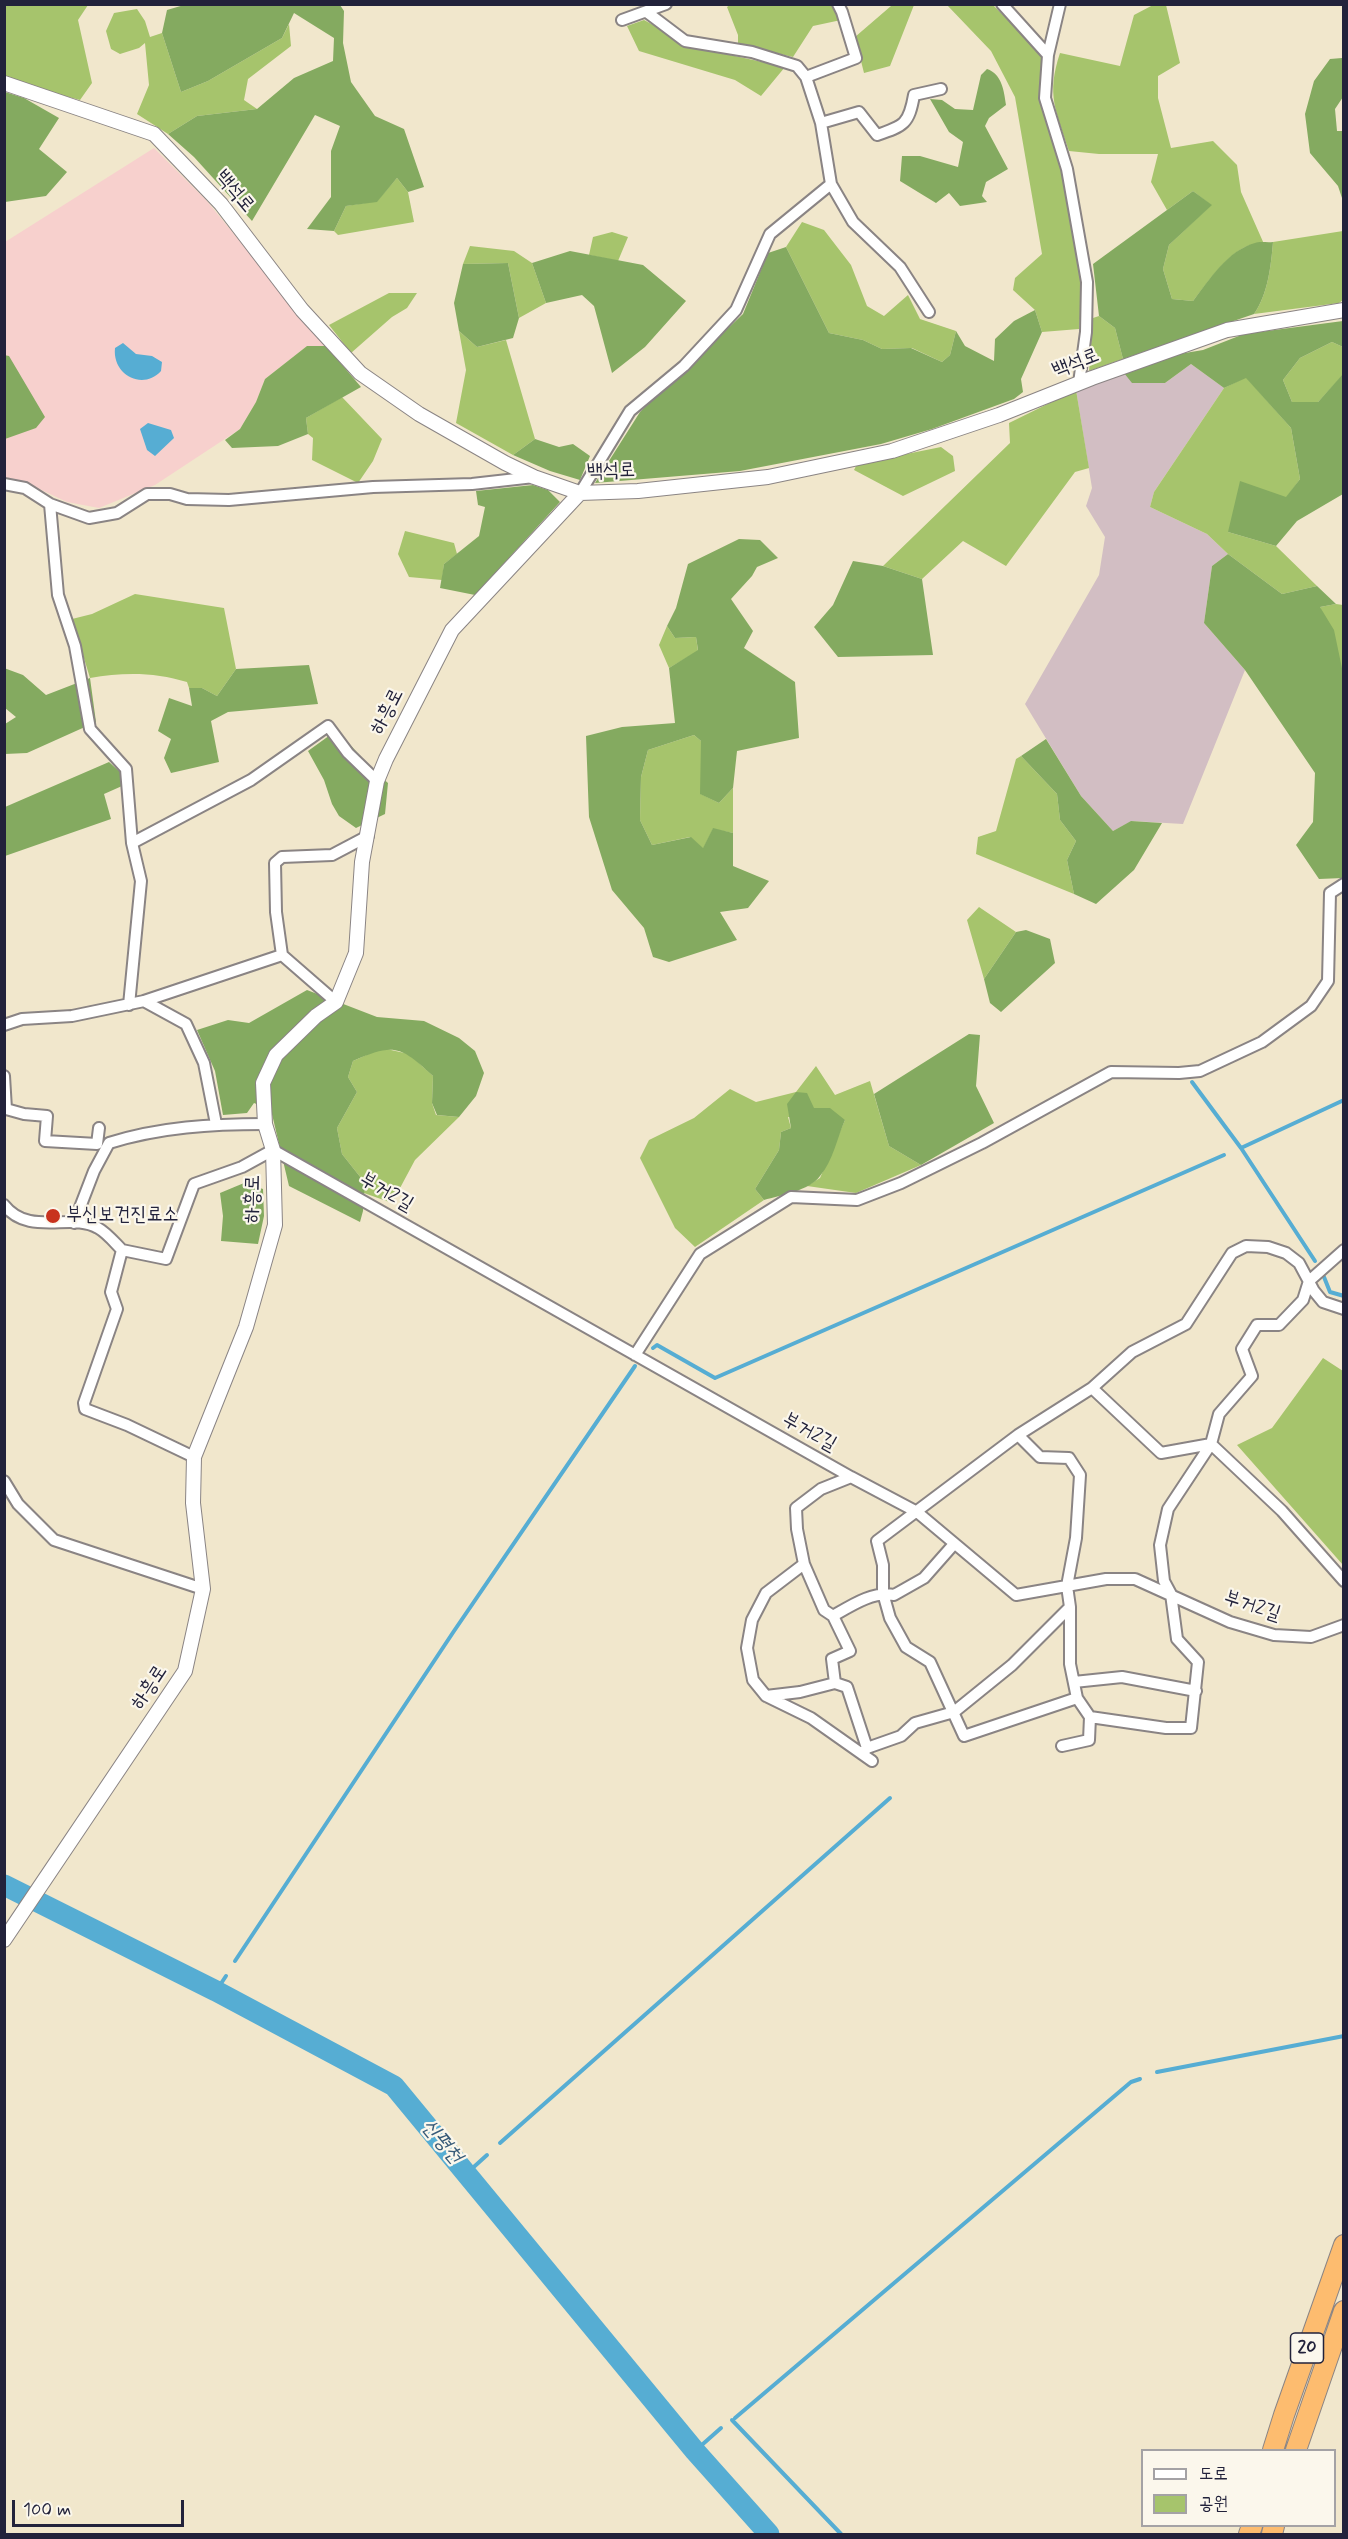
<!DOCTYPE html>
<html>
<head>
<meta charset="utf-8">
<style>
  body { margin:0 }
  #map { position:relative; width:1348px; height:2539px; overflow:hidden; background:#f1e7cc; font-family:Mynerve,"Poor Story",sans-serif }
  canvas { display:block }
  .frame { position:absolute; inset:0; border:6px solid #22223b; pointer-events:none }
  .legend { position:absolute; left:1141px; top:2449px; width:195px; height:78px; box-sizing:border-box; background:#fbf7ec; border:2px solid #a4a2a5; margin:0; padding:8px 10px; list-style:none; font-size:18px; color:#22223b }
  .legend li { display:flex; align-items:center; gap:12px; height:30px }
  .legend b { width:30px; border:2px solid #a4a2a5 }
  .scale { position:absolute; left:12px; top:2500px; width:172px; height:27px; box-sizing:border-box; border:3px solid #22223b; border-top:0; padding-left:8px; font-size:18px; line-height:21px; white-space:nowrap; color:#22223b; -webkit-text-stroke:4px #fbf7ec; paint-order:stroke }
</style>
</head>
<body>
<div id="map">
<canvas width="1348" height="2539"></canvas>
<div class="frame"></div>
<ul class="legend">
<li><b style="height:8px;background:#fff"></b>도로</li>
<li><b style="height:16px;background:#a6c46c"></b>공원</li>
</ul>
<div class="scale">100 m</div>
</div>
<script>
const c = document.querySelector('canvas').getContext('2d');
c.lineJoin = 'round';
function fillPath(path, color) { c.fillStyle = color; c.fill(path, 'evenodd'); }
function stroke(path, color, width, dash) { c.strokeStyle = color; c.lineWidth = width; c.lineCap = dash ? 'butt' : 'round'; c.setLineDash(dash || []); c.stroke(path); }
function label(font, color, halo, rows, align = 'center') {
  c.font = font + ' Mynerve,"Poor Story",sans-serif'; c.lineWidth = 4.5; c.setLineDash([]); c.textBaseline = 'middle'; c.strokeStyle = halo; c.fillStyle = color; for (const [text, x, y, turn = 0] of rows) {
    c.save(); c.translate(x, y); c.rotate((+turn || 0) * Math.PI / 180); c.textAlign = isNaN(turn) ? turn : align; if (halo) c.strokeText(text, 0, 0); c.fillText(text, 0, 0); c.restore();
  }
}
fillPath(new Path2D(`
  M154 148 206 200 326 346H307L265 379 256 402 240 429 155 485 99 508 67 502 35 487 5 481V242Z`), '#f7d0cd');
fillPath(new Path2D(`
  M1191 364 1224 388 1154 492 1150 507 1207 534 1228 554 1212 566 1204 623 1245 670 1183 824 1132 821 1113 831 1081 796 1025 704 1099 575 1105 537 1086 506 1092 488 1076 390 1124 373 1165 383Z`), '#d2bec3');
fillPath(new Path2D(`
  M731 4 833 5 841 20 813 26 793 57 738 44V35L727 7Z
  M4 5H88L78 20 92 83 80 100 5 80Z
  M890 5H914L890 66 864 73 855 37 891 6Z
  M947 5H993L1044 57 1040 94 1063 174 1079 264 1082 297 1079 329 1042 332 1035 310 1013 290 1015 278 1042 254 1015 97 991 51Z
  M1153 5H1166L1180 63 1158 76V98L1171 148 1213 141 1237 165 1241 192 1264 244C1237 238 1208 282 1193 301L1172 299 1163 269 1169 245 1211 205 1193 191 1167 210 1151 182 1158 154H1099L1069 151C1056 111 1046 95 1060 53L1120 66 1134 15Z
  M137 9 145 21 150 37 162 33 181 92 208 81 282 38 289 24 291 46 248 79 244 100 257 109 197 116 168 134 137 114 149 85 145 43 139 48 120 54 111 49 106 31 114 13Z
  M644 20 694 47 785 67 761 96 735 80 639 51 627 26Z
  M397 178 408 192 414 222 338 235 334 231 346 206 377 201Z
  M802 222 824 230 851 265 867 306 884 316 908 295 920 319 956 331 950 355 942 362 912 348 882 349 863 340 829 333 786 247Z
  M1343 231V300L1339 303 1254 314C1268 294 1271 266 1273 242Z
  M612 232 628 237 618 261 589 255 593 237Z
  M470 246 514 251 532 263 546 303 519 318 508 263 463 264Z
  M389 293H417L407 308 392 317 351 353 329 325Z
  M1099 316 1115 328 1123 359 1089 371 1093 318Z
  M459 331 477 347 506 340 535 439 513 455 456 423 466 370Z
  M1332 342 1343 347V375L1318 402H1292L1283 380 1300 358Z
  M1246 377 1291 428 1300 479 1287 497 1228 532 1276 546 1317 586 1282 594 1228 554 1207 534 1150 507 1154 492 1224 388Z
  M1076 390 1089 468 1075 472 1006 566 963 541 922 579 883 566 1010 443 1009 423Z
  M342 397 382 439 373 461 358 483 312 460 313 438 308 434 306 418Z
  M941 447 953 456 955 471 903 496 854 470 857 464Z
  M405 531 454 543 457 554 444 564 442 580 409 577 398 554Z
  M135 594 224 608 236 669 217 696 202 688H189L187 682C155 672 123 672 90 678L72 619 92 614Z
  M1336 604 1343 605V673L1320 607Z
  M667 626 675 638 696 637 698 651 669 668 659 645Z
  M694 735 701 741V794L719 803 733 788V833L713 829 703 849 690 837 652 845 640 820 641 777 648 750Z
  M1021 756 1057 794 1060 820 1076 841 1067 860 1074 894 976 854 978 837 996 831 1016 759Z
  M979 907 1016 932 984 979 967 920Z
  M382 1048 409 1054 433 1076 432 1103 436 1115 459 1117 415 1160 392 1203 364 1193 365 1183 342 1154 337 1128 357 1092 348 1077 353 1061Z
  M816 1066 835 1095 870 1081 889 1146 921 1165 856 1193 807 1186 820 1178 845 1120 788 1117 791 1128 781 1132 779 1150 755 1189 764 1200 695 1247 675 1228 640 1158 649 1140 694 1118 730 1089 756 1102 796 1092Z
  M1323 1358 1343 1371V1565L1237 1445 1272 1428Z`), '#a6c46c');
fillPath(new Path2D(`
  M184 5H340L344 11 343 43 351 82 375 116 404 129 424 187 408 192 397 178 377 202 346 206 334 231 307 229 331 197V151L340 126 315 115 252 221 194 157 168 134 197 116 257 109 294 78 333 61 334 38 294 13 282 38 208 81 181 92 162 33 167 10Z
  M1342 58 1343 97 1335 109 1337 131H1343V201L1338 186 1310 153 1305 114 1314 81 1330 59Z
  M987 69C1002 74 1004 91 1006 105L989 118 985 126 1008 169 986 182 982 196 987 202 960 206 949 193 936 203 900 181 902 156H920L958 167 963 142 949 132 930 99 942 100 955 109 973 110 981 75Z
  M5 92 24 98 59 118 39 149 67 172 46 196 5 202Z
  M1193 191 1212 205 1169 245 1163 269 1172 299 1193 301C1209 280 1228 250 1255 243 1260 241 1267 243 1273 242 1271 266 1268 294 1254 314L1123 359 1115 328 1099 316 1093 264Z
  M786 247 829 333 863 340 882 349 911 348 942 362 950 355 956 331 965 346 994 361 995 339 1014 321 1035 310 1042 332 1021 379 1023 392 1014 399 932 429 881 444 740 471 595 483 640 412 743 314 768 253Z
  M570 251 643 265 686 301 645 347 612 373 594 306 582 295 546 303 532 263Z
  M508 263 519 318 513 338 477 347 459 331 454 303 463 264Z
  M1343 321V347L1332 342 1300 358 1283 380 1292 402H1318L1343 374V494L1297 521 1276 546 1228 532 1240 481 1286 497 1300 479 1291 428 1246 378 1224 388 1191 364 1165 383H1132L1124 373 1179 354 1203 350 1244 334Z
  M307 346H326L361 387 306 418 308 434 278 446 232 448 225 440 240 429 256 402 265 379Z
  M4 355 9 356 45 417 36 428 5 439Z
  M535 439 559 447 573 444 590 456 580 480 550 471 513 455Z
  M533 485 548 490 560 502 475 595 440 588 444 564 479 536 485 507 478 505 476 491Z
  M739 539 760 540 778 558 757 567 752 576 731 599 753 631 744 648 795 682 799 738 737 751 733 788 719 803 700 794 701 741 694 735 648 750 641 777 640 820 652 845 691 837 703 848 713 828 733 833V866L769 881 748 908 720 912 737 940 669 962 653 957 644 928 612 890 589 817 586 736 622 727 675 723 669 668 698 650 696 637 675 638 667 626 676 608 688 564Z
  M1228 554 1282 594 1317 586 1336 604 1320 607 1334 630 1343 673V878L1319 879 1296 845 1313 822 1315 773 1245 670 1204 623 1212 566Z
  M853 561 883 566 922 579 933 655 838 657 814 627 833 605Z
  M309 665 318 704 228 712 211 721 219 762 171 773 164 758 171 739 158 731 169 698 192 706 189 688H202L217 696 236 669Z
  M4 668 23 675 46 695 90 678 96 722 27 753 5 754V724L16 717 5 708Z
  M337 730 372 769 388 783 385 814 356 828 339 816 332 804 324 780 308 751Z
  M1046 739 1081 796 1113 831 1131 821 1162 823 1134 870 1096 904 1074 894 1067 860 1076 841 1060 820 1057 794 1021 756Z
  M109 762 120 772 122 786 104 794 111 819 5 856V807Z
  M1026 930 1050 939 1055 963 1001 1012 990 1003 984 979 1016 932Z
  M307 990 377 1017 424 1021 459 1038 475 1051 484 1073 476 1096 459 1117 437 1115 432 1103 433 1076C400 1046 395 1043 353 1061L348 1077 357 1092 337 1128 342 1154 365 1183 363 1211 360 1222 289 1186 271 1110 254 1103 247 1113 223 1115 215 1071 197 1030 228 1020 249 1023Z
  M969 1034 980 1035 976 1086 994 1123 921 1165 889 1146 874 1094Z
  M796 1092 807 1093 814 1108H830L845 1120C837 1138 833 1161 820 1176 809 1191 781 1195 764 1200L755 1189 779 1150 781 1132 791 1128 787 1104Z
  M244 1183 263 1189 264 1216 258 1244 221 1241 223 1216 220 1193Z`), '#84aa60');
fillPath(new Path2D(`
  M123 343 136 354 152 356 162 362 161 371C143 391 112 375 115 348Z
  M148 423 171 430 174 438 155 456 147 450 140 429Z`), '#56add3');
stroke(new Path2D(`
  M1192 1082 1241 1148 1315 1261
  M1241 1148 1344 1100
  M1324 1277 1330 1292 1344 1296
  M653 1348 657 1345 715 1378 1224 1155
  M235 1961 454 1631 635 1366
  M216 1991 226 1976
  M1157 2072 1344 2036
  M500 2143 890 1798
  M466 2174 487 2155
  M735 2418 1131 2082 1140 2079
  M732 2420 841 2534
  M695 2451 721 2428`), '#56add3', 4);
stroke(new Path2D(`
  M4 1885 216 1991 394 2086 695 2451 769 2534`), '#56add3', 21);
const minor = new Path2D(`
  M1002 4 1048 55
  M1060 4 1048 55 1045 98 1067 169 1087 282 1086 332 1079 383
  M648 13 685 41 752 52 797 66 806 77 856 58 842 12 838 4
  M622 20 666 4
  M821 123 859 112 877 135C904 126 909 124 914 95L941 89
  M831 184 853 222 900 267 929 312
  M4 484 25 488 50 504 89 518 117 513 147 494H170L187 499 229 500 373 487 472 484 534 477
  M580 493 630 411 684 366 736 310 770 234 831 184 821 123 806 77
  M50 504 58 595 75 646 90 729 126 769 132 843
  M282 955 276 912 275 863 282 857 332 855 368 836
  M144 1001 282 955 336 1002
  M129 1005 141 881 132 843 251 780 328 726 348 753 377 781
  M4 1025 22 1019 72 1016 144 1001 186 1024 204 1063 216 1124
  M4 1076 6 1109 24 1114 47 1116 45 1141 97 1144 99 1128
  M4 1205C29 1237 72 1212 98 1228 107 1233 115 1243 122 1250L111 1292 117 1309 84 1403 85 1409 127 1425 194 1457
  M74 1223 94 1171 109 1143C160 1127 212 1124 265 1124
  M122 1250 166 1259 194 1184 242 1167 273 1150 851 1477 917 1512 1016 1595 1106 1579H1135L1230 1622 1274 1635 1311 1637 1344 1625
  M635 1355 700 1254 791 1197 857 1200 901 1183 982 1143 1111 1072 1179 1073 1200 1071 1262 1042 1311 1006 1328 981 1330 893 1344 884
  M1092 1388 1161 1453 1211 1444 1219 1414 1252 1376 1242 1349 1257 1325H1279L1303 1300 1309 1281 1344 1250
  M1018 1435 1040 1457 1069 1458 1080 1475 1076 1538 1067 1586 1070 1607V1664L1077 1698 1090 1717 1089 1740 1062 1746
  M851 1477 821 1489 796 1508 797 1529 804 1564 766 1593 752 1620 747 1648 753 1680 766 1696 811 1718 872 1761
  M4 1481 18 1504 54 1540 203 1589
  M804 1564 824 1610 833 1616 850 1651 832 1659 835 1683
  M833 1616C852 1605 873 1591 894 1595L924 1578 954 1544
  M1074 1682 1122 1677 1196 1691
  M766 1696 800 1692 835 1683 847 1687 867 1748
  M1077 1698 964 1736 930 1662 906 1647 890 1618 883 1593V1565L877 1541 1018 1435 1092 1388 1132 1352 1186 1324 1232 1253 1246 1246 1268 1247 1286 1253 1299 1263 1314 1291 1323 1302 1344 1309
  M1090 1717 1166 1728H1191L1198 1662 1177 1639 1171 1594 1164 1581 1160 1545 1168 1509 1211 1444 1282 1511 1344 1581
  M862 1754 867 1748 901 1736 915 1723 954 1712 1012 1665 1070 1607`);
const tertiary = new Path2D(`
  M4 83 154 134 221 204 302 310 360 373 419 414 505 463 534 477 580 493 638 491 768 477 892 451 999 415 1092 378 1227 330 1344 310
  M4 1940 185 1671 203 1589 193 1503 194 1457 246 1327 275 1225 273 1150 265 1124 263 1083 276 1055 316 1016 336 1002 356 953 362 862 377 781 386 759 452 630 580 493`);
const motorway = new Path2D(`
  M1273 2450 1284 2415 1344 2245
  M1296 2450 1344 2311
  M1249 2534 1252 2526
  M1272 2534 1274 2526`);
stroke(minor, '#8a8484', 14);
stroke(tertiary, '#8a8484', 16);
stroke(motorway, '#8a8484', 22);
stroke(minor, '#fff', 10);
stroke(tertiary, '#fff', 14);
stroke(motorway, '#fdbc6f', 20);
for (const [x, y, r, color] of [
  [53,1216,8,"#c8321e"]
]) { const dot = new Path2D(); dot.arc(x, y, r, 0, 2 * Math.PI); c.fillStyle = color; c.fill(dot); stroke(dot, '#fbf7ec', 2); }
for (const [x, y, w] of [
  [1307,2348,33]
]) { const box = new Path2D(); box.roundRect(x - w / 2, y - 15, w, 30, 4.5); c.fillStyle = '#fbf7ec'; c.fill(box); stroke(box, '#22223b', 1.5); }
label('bold 18px', '#22223b', null, [
  ["20",1307,2348]
]);
label('20px', '#22223b', '#fbf7ec', [
  ["백석로",234,192,50],
  ["백석로",1076,364,-21],
  ["백석로",611,472,-2],
  ["하흥로",388,712,-63],
  ["부거2길",386,1193,30],
  ["하흥로",254,1199,-89],
  ["부거2길",809,1433,29],
  ["부거2길",1252,1607,18],
  ["하흥로",150,1688,-57]
]);
label('20px', '#22223b', '#fbf7ec', [
  ["부신보건진료소",66,1216]
], 'left');
label('italic 21px', '#375a78', '#fbf7ec', [
  ["신평천",441,2142,50]
]);
</script>
</body>
</html>
